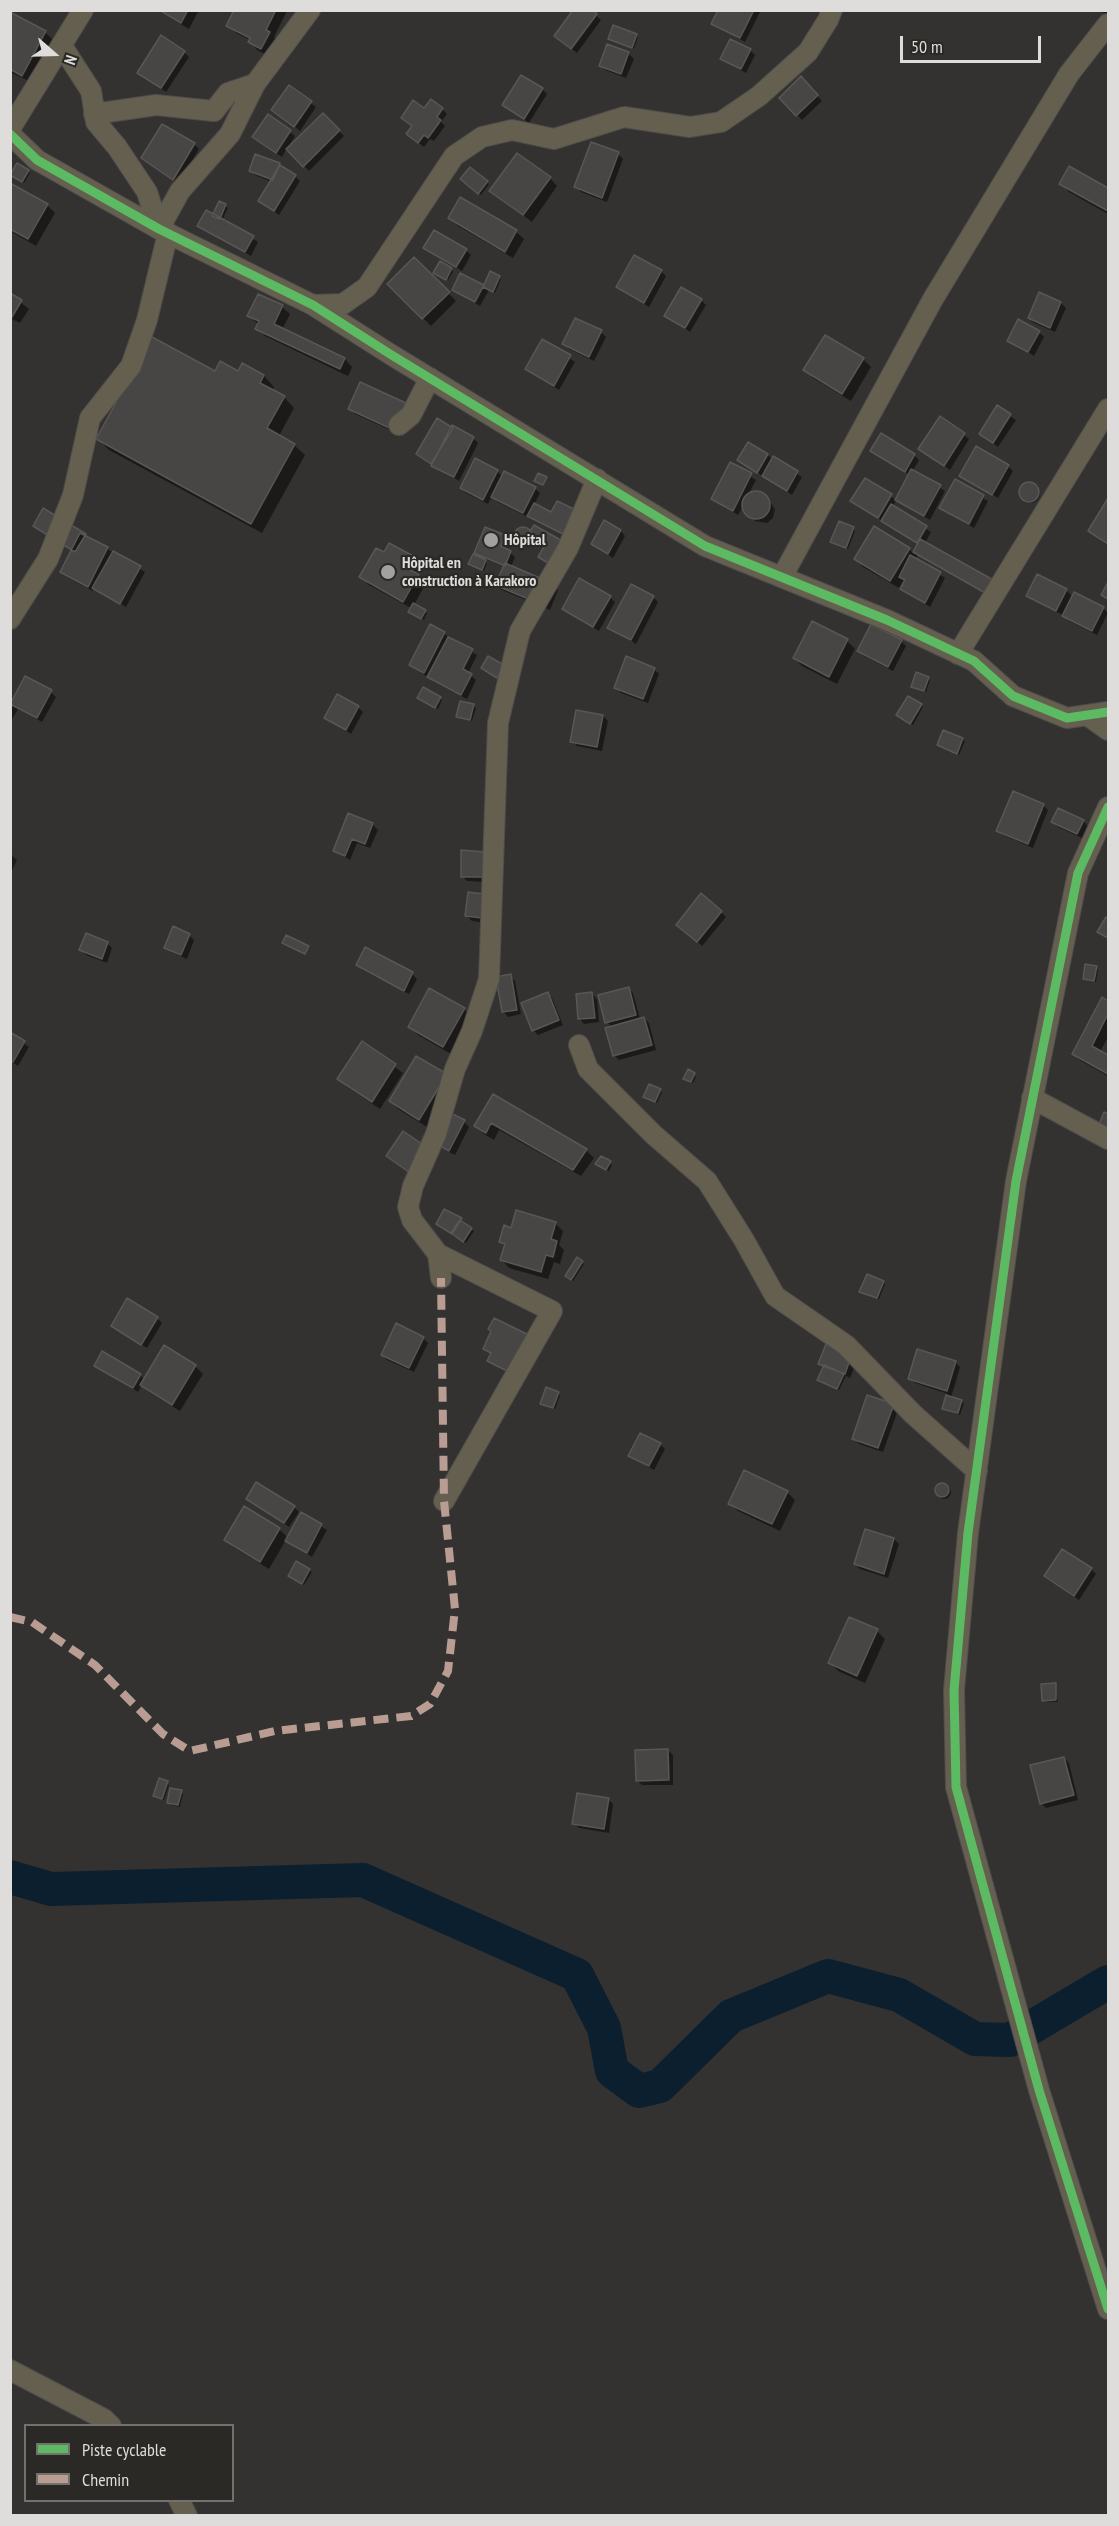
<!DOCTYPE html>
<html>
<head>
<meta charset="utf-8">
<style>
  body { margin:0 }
  #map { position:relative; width:1119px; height:2526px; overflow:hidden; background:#333230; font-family:"PT Sans Narrow",sans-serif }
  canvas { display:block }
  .frame { position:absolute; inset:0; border:12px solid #dedddb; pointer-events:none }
  .legend { position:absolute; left:24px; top:2424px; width:210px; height:78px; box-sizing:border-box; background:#2a2925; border:2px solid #72716e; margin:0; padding:8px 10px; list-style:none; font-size:18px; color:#dedddb }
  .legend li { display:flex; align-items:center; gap:12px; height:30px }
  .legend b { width:30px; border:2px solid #72716e }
  .north { position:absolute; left:24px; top:24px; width:60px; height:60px; -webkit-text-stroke:4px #2a2925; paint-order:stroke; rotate:110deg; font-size:16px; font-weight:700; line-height:24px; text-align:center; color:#dedddb }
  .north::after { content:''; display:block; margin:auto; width:21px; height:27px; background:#dedddb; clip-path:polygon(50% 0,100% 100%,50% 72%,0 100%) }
  .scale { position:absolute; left:900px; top:36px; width:141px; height:27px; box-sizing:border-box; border:3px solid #dedddb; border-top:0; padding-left:8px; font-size:18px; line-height:21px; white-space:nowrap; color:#dedddb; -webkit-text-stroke:4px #2a2925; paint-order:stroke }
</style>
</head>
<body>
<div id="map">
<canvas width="1119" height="2526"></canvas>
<div class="frame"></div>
<ul class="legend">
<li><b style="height:8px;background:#5cba63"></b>Piste cyclable</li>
<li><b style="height:8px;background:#b99d93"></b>Chemin</li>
</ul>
<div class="north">N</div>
<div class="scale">50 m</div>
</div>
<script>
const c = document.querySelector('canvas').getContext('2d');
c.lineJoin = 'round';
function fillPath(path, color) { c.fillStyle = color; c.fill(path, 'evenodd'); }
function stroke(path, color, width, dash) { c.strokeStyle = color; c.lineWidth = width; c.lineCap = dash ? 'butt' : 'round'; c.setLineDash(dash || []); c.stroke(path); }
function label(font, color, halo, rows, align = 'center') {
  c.font = font + ' "PT Sans Narrow",sans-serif'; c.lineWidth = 4.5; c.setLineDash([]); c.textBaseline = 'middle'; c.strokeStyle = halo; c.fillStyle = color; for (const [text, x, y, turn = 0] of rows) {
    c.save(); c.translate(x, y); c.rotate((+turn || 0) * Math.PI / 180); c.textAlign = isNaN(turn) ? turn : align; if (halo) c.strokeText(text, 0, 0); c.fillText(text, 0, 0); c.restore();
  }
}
fillPath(new Path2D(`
  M157 10H199L189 29Z
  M235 10 287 11 274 37 277 41 269 56 257 50 250 40 236 33 228 25Z
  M590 10 601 20 577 53 561 41Z
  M720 10H761L745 42 713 23Z
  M1097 10H1108V15Z
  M10 14 45 32 53 40 31 82 10 72Z
  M636 35 638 37 634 49 610 39Z
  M608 46 629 54 634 59 626 78 605 70 600 65Z
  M750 50 755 55 746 73 722 59Z
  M184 52 189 57 166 92 138 73Z
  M801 79 822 101 802 120 781 98Z
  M289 87 316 107 300 131 273 110Z
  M542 89 547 94 529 123 504 105Z
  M442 109 447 114 441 122 445 126 434 141 430 139 424 147 413 139V127L402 118 424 110Z
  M323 115 344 136 309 171 287 148 282 157 259 142 268 116 295 136 288 148Z
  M194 144 199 149 178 184 143 158Z
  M618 154 623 159 607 202 581 192 576 187Z
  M256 156 295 176 300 181 279 215 260 201 272 182 255 175 250 170Z
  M1069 168 1108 190V214L1069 192 1061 184Z
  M470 169 489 184 481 195 462 179Z
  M28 171 30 173 24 183 14 177Z
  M550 178 557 186 532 222 491 191Z
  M10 185 47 205 55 213 36 246 10 231Z
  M461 199 516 232 524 239 513 258 458 226 450 218Z
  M220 203 228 208 222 220 258 242 251 256 199 225 214 216Z
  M425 248 466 250 471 255 462 271Z
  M414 259 456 301 431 326 389 284Z
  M451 269 453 272 448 280 437 275Z
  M661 271 666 276 649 307 618 287Z
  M491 273 501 279 495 293 489 290 480 306 454 290 484 288Z
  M10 294 29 309 20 323 10 318Z
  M701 300 706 305 690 332 666 315Z
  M1061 303 1066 308 1055 332 1034 323 1029 318Z
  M282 307 290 314 282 330 345 359 352 367 348 376 265 336 257 328 259 325 249 316Z
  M601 332 606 337 594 361 569 349 564 344Z
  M1039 332 1044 337 1034 356 1009 340Z
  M543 341 575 362 559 390 527 369Z
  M863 359 871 367 851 401 813 378 805 370Z
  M243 365 264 376 274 387 272 391 284 397 294 408 279 436 294 445 305 455 262 533 109 450 98 439 216 374 239 373Z
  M361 384 405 405 410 410 399 434 355 414 350 409Z
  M998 408 1016 420 998 447 981 434Z
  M940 418 969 439 950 470 920 449Z
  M473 438 478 443 459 481 417 454Z
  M872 451 914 455 919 460 912 472 945 491 930 520 896 500 910 475Z
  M767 455 802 477 792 495 738 460Z
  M476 460 497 471 503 477 535 488 540 493 534 505 552 514 574 510 568 537 534 520 529 515 528 517 498 502 492 496 488 504 466 493 461 488Z
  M731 464 756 480 747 497 753 493 765 496 770 502 775 509 773 518 767 523 755 521 744 504 738 515 713 499Z
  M1008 466 1013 471 998 498 961 475Z
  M955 482 988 501 974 528 941 508Z
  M1022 494a9 9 0 1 1 18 0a9 9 0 1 1-18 0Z
  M891 496 896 501 892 507 931 532 925 543 993 598 918 555 915 559 945 578 930 607 901 589 906 580 904 579 899 588 863 567 856 559 909 549 914 554 919 545 852 501Z
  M1108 501V546L1090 531Z
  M44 510 145 572 126 607 95 588 93 591 67 577 62 572 72 551 35 526Z
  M521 528 572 548 577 553 565 573 540 557 546 547 534 539 527 546 517 541 515 536Z
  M853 529 855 531 848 549 834 543Z
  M621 531 625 536 613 558 592 544Z
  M505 536 510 541 506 550 515 557 511 567 553 585 558 590 550 610 502 590 497 585 505 567 482 558 487 563 484 571 470 564 483 559 476 553Z
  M384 554 416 559 424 567 418 576 426 583 414 605 427 613 424 620 412 613 411 608 369 585 361 577Z
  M1066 590 1073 597 1103 608 1108 613 1097 635 1069 621 1061 614 1033 600 1028 595Z
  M610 597 615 602 599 631 564 609Z
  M653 597 658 602 636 644 609 627Z
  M812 623 847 641 855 649 837 684 802 666 794 658Z
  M444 633 449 638 477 655 468 673 476 680 467 699 434 682 411 665Z
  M901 641 906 646 893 671 864 656 859 651Z
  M654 669 659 674 648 703 621 693 616 688Z
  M928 678 930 680 926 692 912 686Z
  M424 689 442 700 438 709 421 700Z
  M51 692 56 697 42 722 18 709 10 723V696L15 699Z
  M921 705 923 707 913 725 900 717Z
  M473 706 476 708 472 721 458 716Z
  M358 707 363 712 351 734 326 718Z
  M603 716 608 721 602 751 577 746 572 741Z
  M962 739 965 741 959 755 938 745Z
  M1043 805 1048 810 1033 848 1003 835 998 830Z
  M349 815 373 825 378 830 370 848 357 843 350 860 334 850Z
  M1083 821 1088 826 1082 838 1058 827 1053 822Z
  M462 851 487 882 467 881 462 876Z
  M10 854 17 860 10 874Z
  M484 896 486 923 472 921 467 916Z
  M721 912 726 917 702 946 683 929Z
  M189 935 194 940 187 959 171 952 166 947Z
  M107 943 112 948 107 963 86 955 81 950Z
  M358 965 412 974 417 979 409 994 363 970Z
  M1096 968 1098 970 1096 982 1086 980 1084 978Z
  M510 976 515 981 521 1014 508 1017 503 1011Z
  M628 988 633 993 640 1019 644 1018 649 1023 656 1050 619 1060 614 1055 612 1027 607 1022Z
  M547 993 552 998 563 1025 538 1035 533 1030Z
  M592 994 597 999 599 1022 584 1024 579 1018Z
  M1102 999 1108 1003V1037L1100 1052 1108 1057V1076L1081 1061 1074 1054Z
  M464 1009 472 1017 451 1054 418 1035 410 1027Z
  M10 1034 29 1047 18 1066 10 1061Z
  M362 1043 403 1073 380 1109 347 1087 339 1079Z
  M689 1072 696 1077 693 1083 687 1080Z
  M446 1076 454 1083 427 1127 398 1109 390 1101Z
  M660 1090 662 1092 657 1103 645 1097Z
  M493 1096 586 1150 594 1158 581 1176 499 1130 494 1140 484 1134 476 1126Z
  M464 1122 469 1127 455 1155 437 1146Z
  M601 1158 612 1165 609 1171 599 1166Z
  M461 1219 462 1223 474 1231 466 1243 439 1226Z
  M555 1223 563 1231 559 1245 564 1250 560 1264 554 1262 548 1279 509 1268 502 1260 506 1246 500 1241 512 1230Z
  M578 1259 584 1264 573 1281 569 1278Z
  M883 1282 885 1284 879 1299 863 1293Z
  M157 1318 162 1323 147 1348 112 1326Z
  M423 1338 428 1343 414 1372 387 1360 382 1355Z
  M857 1361 850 1378 846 1376 839 1390 819 1380 824 1368 820 1364Z
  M955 1362 960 1367 951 1398 964 1403 960 1415 943 1408 948 1394 915 1383 910 1378Z
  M96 1365 140 1375 145 1380 195 1366 203 1374 180 1411 149 1392 142 1385 138 1392Z
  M558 1393 560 1395 555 1409 542 1404Z
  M893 1405 898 1410 883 1452 859 1444 854 1439Z
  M660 1444 665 1449 654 1470 630 1456Z
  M937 1492a7 7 0 1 1 14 0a7 7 0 1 1-14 0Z
  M787 1492 795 1500 780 1531 738 1511 730 1504Z
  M248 1499 294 1507 299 1512 289 1527Z
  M244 1508 280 1530 288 1538 301 1514 327 1530 312 1557 286 1540 269 1569 233 1547 225 1540Z
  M866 1531 894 1539 899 1544 888 1578 860 1569 855 1564Z
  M297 1563 312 1572 304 1585 289 1576Z
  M1091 1569 1096 1574 1079 1600 1046 1576Z
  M877 1631 885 1639 865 1683 838 1671 830 1663Z
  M1055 1685 1058 1702H1046L1043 1700Z
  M668 1750 673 1755V1785H642L637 1780Z
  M1064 1758 1069 1763 1078 1800 1046 1808 1041 1803Z
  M167 1783 169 1785 164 1800 157 1798 155 1795Z
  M181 1792 183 1794 180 1807 171 1805 169 1802Z
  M608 1799 613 1804 609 1833 579 1828 574 1823Z`), '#0007');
stroke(new Path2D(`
  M10 1877 51 1889 363 1880 577 1975 604 2028 612 2071 639 2091 660 2086 731 2016 828 1976 899 1995 975 2039 1010 2040 1108 1982`), '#0c1f2f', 34);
const building = new Path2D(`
  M159 10H188L181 23Z
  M234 10H276L266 30 270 32 261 49 248 42 250 38 226 26Z
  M573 10H592L597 14 571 49 554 36Z
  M718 10H754L740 38 711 24Z
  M10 12 46 31 22 76 10 69Z
  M613 25 637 34 632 48 608 39Z
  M161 35 185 51 161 88 137 73Z
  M730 39 751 49 741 69 720 59Z
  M607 44 629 52 621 74 599 66Z
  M521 75 543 88 524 119 502 105Z
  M801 76 818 95 796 116 779 98Z
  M289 85 312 101 294 127 271 110Z
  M431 99 443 108 437 117 441 120 428 138 424 135 418 143 406 134 412 126 401 118 413 100 424 108Z
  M323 113 340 130 303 167 286 149Z
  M268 114 291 130 276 153 252 137Z
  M162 124 195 143 173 180 141 158Z
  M591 142 619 152 602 198 574 187Z
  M517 153 551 177 523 215 489 191Z
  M255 154 280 163 273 180 249 171Z
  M17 163 29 170 22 182 10 175Z
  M280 165 296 175 274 211 258 201Z
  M1069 166 1108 188V211L1059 184Z
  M470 167 488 181 478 194 460 179Z
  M10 183 48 204 28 239 10 229Z
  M460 197 517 230 505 252 448 218Z
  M219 201 226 204 220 219 212 216Z
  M206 210 254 236 245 252 197 226Z
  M434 230 467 249 456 267 423 248Z
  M634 255 662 270 644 303 616 287Z
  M414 257 450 292 422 319 387 284Z
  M440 261 452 268 446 280 433 273Z
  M490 271 500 276 493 292 483 287Z
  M460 273 484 285 475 302 452 290Z
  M681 287 702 299 685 328 664 316Z
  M1039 292 1061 302 1050 328 1028 318Z
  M10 293 22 300 12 317 10 316Z
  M258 294 283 305 274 324 345 358 340 369 255 329 259 321 247 316Z
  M575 318 602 330 589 357 562 344Z
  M1018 319 1040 331 1028 352 1007 341Z
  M825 335 864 358 842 394 803 370Z
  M152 337 215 371 220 361 238 371 242 363 264 375 260 383 285 396 267 428 295 444 251 524 96 439Z
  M542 339 571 355 554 386 525 369Z
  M360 382 406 403 394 430 348 409Z
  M997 405 1011 414 993 443 979 434Z
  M940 416 965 433 944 466 918 449Z
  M437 418 453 428 431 464 416 454Z
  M452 425 474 437 454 477 431 466Z
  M881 433 915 454 905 472 870 451Z
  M748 442 768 454 757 473 737 460Z
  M976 446 1009 465 992 495 959 476Z
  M773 456 798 471 787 491 762 476Z
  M475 458 498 470 483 500 460 488Z
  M730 462 752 473 733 511 711 499Z
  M911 469 941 485 924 516 895 500Z
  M504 471 536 487 523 513 491 497Z
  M538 473 547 477 543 485 534 481Z
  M865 478 892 494 878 518 850 501Z
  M955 479 984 495 969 524 939 508Z
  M1019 492a10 10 0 1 1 20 0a10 10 0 1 1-20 0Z
  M742 505a14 14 0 1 1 28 0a14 14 0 1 1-28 0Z
  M1108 498V544L1088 531Z
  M557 501 574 509 563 534 527 516 534 503 551 512Z
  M891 504 927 526 917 543 881 521Z
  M43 508 86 534 75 552 33 526Z
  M604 520 621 530 608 554 591 544Z
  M839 521 854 527 846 548 830 542Z
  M534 525 573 547 560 570 538 557 545 545 528 535Z
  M874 526 910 548 890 581 854 559Z
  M514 536a9 9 0 1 1 18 0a9 9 0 1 1-18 0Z
  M485 527 505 535 501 546 511 551 505 566 474 553Z
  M80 533 108 547 88 587 60 572Z
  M920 539 995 581 987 594 913 552Z
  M389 543 417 558 410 570 419 574 403 602 359 577 376 548 384 552Z
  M113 551 141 566 120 604 92 588Z
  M473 554 486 560 482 570 468 564Z
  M910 555 941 572 925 603 900 589 905 580 899 577Z
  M505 563 554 584 545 606 495 585Z
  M1037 574 1067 589 1056 611 1026 596Z
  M579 578 611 596 593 627 562 609Z
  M1108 582V599L1101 595Z
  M631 584 654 596 631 640 607 628Z
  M1074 592 1104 607 1092 631 1062 616Z
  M413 603 426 610 421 619 408 612Z
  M812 621 848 639 829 677 793 658Z
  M430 624 445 632 424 673 409 665Z
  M871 624 902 640 888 667 857 651Z
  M448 637 473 649 463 669 472 674 461 695 427 677Z
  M488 656 504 665 497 678 481 668Z
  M626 656 655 668 643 699 614 688Z
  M916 672 929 677 924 691 911 687Z
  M25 676 52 690 37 718 10 704Z
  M423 687 441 697 435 708 417 698Z
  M337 694 359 706 346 730 324 718Z
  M908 696 922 704 910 724 896 715Z
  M460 701 474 704 470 720 456 717Z
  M576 710 603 715 597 747 570 742Z
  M943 730 963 738 957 754 937 745Z
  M1013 791 1044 804 1028 844 996 831Z
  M1058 808 1084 820 1077 834 1051 822Z
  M348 813 373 823 365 844 352 839 345 856 333 851Z
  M461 850 485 852 483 877H461Z
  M468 892 484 894 482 918 465 916Z
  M701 893 722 911 697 942 676 925Z
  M1106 917 1108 918V938L1097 932Z
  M173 926 190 934 181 955 164 948Z
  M86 933 108 942 102 959 79 950Z
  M286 935 309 946 305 954 282 943Z
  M365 947 413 972 404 991 356 965Z
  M1085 964 1097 966 1094 981 1083 979Z
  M511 974 517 1010 502 1012 496 977Z
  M629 987 636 1015 605 1023 598 995Z
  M429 988 465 1008 443 1047 408 1027Z
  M548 992 559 1020 532 1031 521 1003Z
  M592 992 595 1018 578 1019 576 994Z
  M1102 997 1108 1001V1014L1092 1046 1108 1055V1074L1072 1054Z
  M644 1017 652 1045 613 1056 605 1028Z
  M10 1032 25 1041 13 1062 10 1061Z
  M362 1041 396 1064 372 1102 337 1079Z
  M416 1056 447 1074 419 1120 389 1101Z
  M688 1069 695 1073 691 1082 683 1079Z
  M649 1084 661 1089 655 1102 643 1097Z
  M493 1094 587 1149 573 1170 491 1123 486 1133 474 1126Z
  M446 1111 465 1120 449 1151 430 1141Z
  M1104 1112 1108 1114V1140L1095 1134Z
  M403 1131 431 1150 413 1175 386 1156Z
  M601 1156 611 1161 606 1170 595 1164Z
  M444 1209 462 1218 452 1234 436 1224Z
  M516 1210 556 1222 551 1239 557 1241 553 1257 546 1255 541 1272 500 1260 505 1244 499 1242 504 1225 511 1228Z
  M460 1220 472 1228 463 1242 451 1233Z
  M577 1257 583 1261 571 1280 565 1276Z
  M867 1274 884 1281 877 1298 859 1292Z
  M127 1298 158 1317 141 1345 111 1326Z
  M494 1318 531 1336 513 1374 487 1361 491 1353 483 1349 491 1331 488 1329Z
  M396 1323 424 1337 409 1368 381 1355Z
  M826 1344 852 1354 845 1374 818 1364Z
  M164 1345 196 1365 172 1405 140 1385Z
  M917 1349 956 1361 947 1391 908 1379Z
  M102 1351 141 1374 133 1388 94 1366Z
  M824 1365 844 1374 837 1389 817 1380Z
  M546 1387 559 1392 553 1408 540 1404Z
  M867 1395 894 1404 878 1448 852 1439Z
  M946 1395 962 1400 958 1413 942 1409Z
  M640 1433 661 1443 649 1466 628 1456Z
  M744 1470 788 1491 772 1524 728 1504Z
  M256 1482 295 1506 284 1523 246 1499Z
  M935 1490a7 7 0 1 1 14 0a7 7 0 1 1-14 0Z
  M244 1506 280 1528 260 1562 224 1540Z
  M301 1512 322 1524 307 1553 285 1541Z
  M865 1529 894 1538 884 1574 854 1564Z
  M1062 1549 1092 1568 1074 1596 1044 1576Z
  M296 1561 310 1569 302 1584 288 1576Z
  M849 1617 878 1629 857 1676 828 1663Z
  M1056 1683V1700L1042 1701 1041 1684Z
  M668 1749 669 1780 636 1781 635 1750Z
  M1064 1757 1074 1795 1040 1804 1030 1765Z
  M159 1778 168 1781 162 1799 153 1796Z
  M170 1788 182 1790 178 1805 167 1803Z
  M577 1793 609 1798 604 1829 572 1824Z`);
fillPath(building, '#474645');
stroke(building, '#585756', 1.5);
const street = new Path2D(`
  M62 46 91 91 96 122 117 147 147 192 159 229
  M94 114 156 105 214 111 228 93 255 84
  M10 129 83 10
  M10 134 37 160 159 229 313 305 390 354 705 546 887 620 974 661 1013 696 1067 718 1108 712
  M159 229 180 191 230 134 255 84 310 10
  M313 305 343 304 367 287 454 156 482 137 512 130 554 139 624 117 690 127 721 122 759 96 808 52 828 20 832 10
  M399 425 411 415 430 378
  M782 577 933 299 1069 74 1108 24
  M10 619 48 559 73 495 90 418 131 366 147 320 168 233
  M958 654 1108 409
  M1087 715 1108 730
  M1108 807 1078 873 1016 1181 968 1533 954 1690 956 1787 1039 2090 1108 2309
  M579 1045 588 1069 654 1135 707 1181 744 1240 775 1296 846 1345 913 1414 977 1471
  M1032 1098 1108 1139
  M438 1254 552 1311 444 1501
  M441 1278 438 1254 412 1220 408 1207 413 1186 436 1134 455 1069 472 1031 489 979 498 723 520 631 568 548 597 479
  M10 2370 104 2419 111 2426
  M179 2500 187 2516`);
stroke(street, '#4e4d4c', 22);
stroke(street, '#655f4f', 20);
stroke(new Path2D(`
  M10 1617 32 1622 95 1665 163 1734 190 1751 275 1731 411 1716 430 1704 448 1671 455 1609 444 1501 441 1278`), '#b99d93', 8, [15, 8]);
stroke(new Path2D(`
  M10 134 37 160 159 229 313 305 390 354 705 546 887 620 974 661 1013 696 1067 718 1108 712
  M1108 807 1078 873 1016 1181 968 1533 954 1690 956 1787 1039 2090 1108 2309`), '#5cba63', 9);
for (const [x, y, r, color] of [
  [491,540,8,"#a2a19f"],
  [388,572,8,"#a2a19f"]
]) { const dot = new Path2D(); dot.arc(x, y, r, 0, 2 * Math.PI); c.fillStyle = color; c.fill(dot); stroke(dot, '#2a2925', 2); }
label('bold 16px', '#dedddb', '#2a2925', [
  ["Hôpital",504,540],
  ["Hôpital en",402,563],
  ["construction à Karakoro",402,581]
], 'left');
</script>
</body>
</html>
